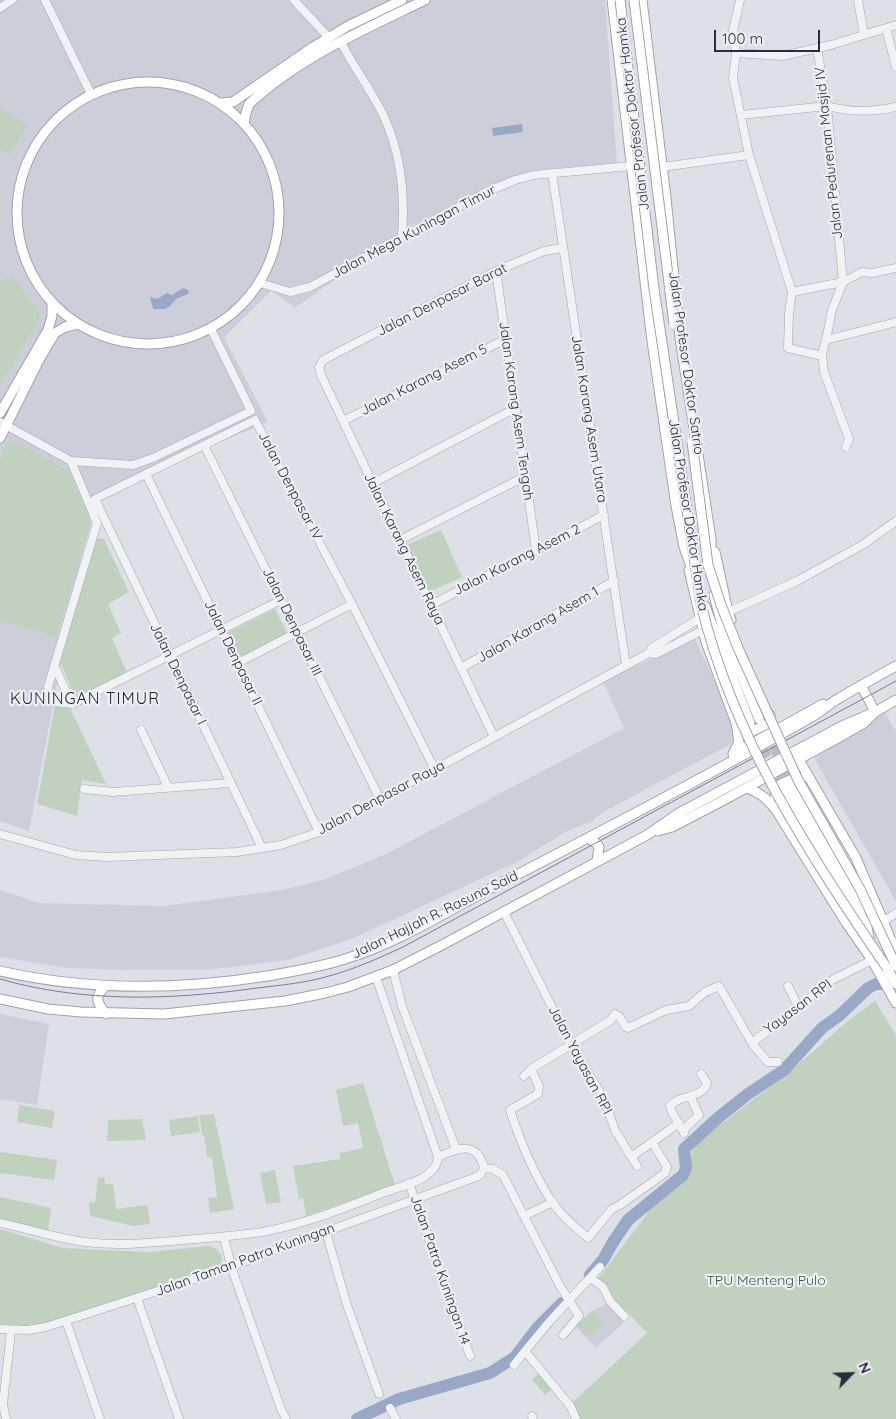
<!DOCTYPE html>
<html>
<head>
<meta charset="utf-8">
<style>
  body { margin:0 }
  #map { position:relative; width:896px; height:1419px; overflow:hidden; background:#dee0e7; font-family:Quicksand,sans-serif }
  canvas { display:block }
  .north { position:absolute; left:826px; top:1349px; width:50px; height:50px; -webkit-text-stroke:4px #edeff5; paint-order:stroke; rotate:66deg; font-size:14px; font-weight:700; line-height:20px; text-align:center; color:#272c3e }
  .north::after { content:''; display:block; margin:auto; width:18px; height:22px; background:#272c3e; clip-path:polygon(50% 0,100% 100%,50% 72%,0 100%) }
  .scale { position:absolute; left:714px; top:30px; width:106px; height:22px; box-sizing:border-box; border:2px solid #272c3e; border-top:0; padding-left:6px; font-size:15px; line-height:18px; white-space:nowrap; color:#272c3e; -webkit-text-stroke:4px #edeff5; paint-order:stroke }
</style>
</head>
<body>
<div id="map">
<canvas width="896" height="1419"></canvas>
<div class="north">N</div>
<div class="scale">100 m</div>
</div>
<script>
const c = document.querySelector('canvas').getContext('2d');
c.lineJoin = 'round';
function fillPath(path, color) { c.fillStyle = color; c.fill(path, 'evenodd'); }
function stroke(path, color, width, dash) { c.strokeStyle = color; c.lineWidth = width; c.lineCap = dash ? 'butt' : 'round'; c.setLineDash(dash || []); c.stroke(path); }
function label(font, color, halo, rows, align = 'center') {
  c.font = font + ' Quicksand,sans-serif'; c.lineWidth = 4.5; c.setLineDash([]); c.textBaseline = 'middle'; c.strokeStyle = halo; c.fillStyle = color; for (const [text, x, y, turn = 0] of rows) {
    c.save(); c.translate(x, y); c.rotate((+turn || 0) * Math.PI / 180); c.textAlign = isNaN(turn) ? turn : align; if (halo) c.strokeText(text, 0, 0); c.fillText(text, 0, 0); c.restore();
  }
}
fillPath(new Path2D(`
  M0 0H605L617 163 536 170 487 186 408 228 295 308 272 290 224 337 268 422 93 495 29 831 0 821Z
  M695 639 713 678 735 735 731 744 605 811 592 821 563 833 521 860 354 938 288 960 206 970H127L66 968 0 957V890L39 903 164 906 282 890 326 879 384 855 624 728 603 681Z
  M885 713 896 731V901L814 758Z
  M0 1014 49 1024 37 1105 0 1099Z
  M607 1304 624 1322 596 1348 575 1326 590 1312Z`), '#cccfd9');
fillPath(new Path2D(`
  M0 106 27 125 11 154 0 150Z
  M13 276 38 310 40 317 0 386V281Z
  M15 441 68 471 90 519 91 525 56 636 0 621V462L7 442Z
  M441 530 462 577 429 592 407 545Z
  M97 538 104 539 129 592 108 604 121 633 112 638 127 673 75 698 60 661Z
  M275 609 288 635 240 659 227 633Z
  M55 705 63 708H70L106 784 82 780 77 816 37 804Z
  M875 1001 896 1035V1419H578L572 1403 647 1333 628 1313 613 1301 607 1285 596 1279 601 1275 656 1202 688 1175 693 1145 786 1075 849 1020Z
  M363 1083 395 1185 306 1216 303 1198 299 1199 293 1166 340 1159V1153L363 1148 358 1123 343 1126 336 1090Z
  M19 1105 55 1111 52 1128 17 1122Z
  M214 1114 234 1209 210 1213 208 1198 217 1197 212 1157H207L204 1135 202 1134 199 1115Z
  M198 1116 200 1132 171 1136 169 1120Z
  M142 1119 146 1140 107 1141 108 1120Z
  M0 1152 57 1160 54 1180 0 1173Z
  M275 1170 281 1202 266 1204 260 1173Z
  M104 1177 105 1184H113L116 1209 147 1205 150 1224 134 1226 90 1216 89 1202 95 1203 98 1178Z
  M0 1197 51 1208 48 1231 0 1219Z
  M0 1229 63 1248 149 1252 208 1246 217 1249 222 1256 221 1265 215 1269 56 1321 30 1327 0 1325Z
  M594 1311 604 1322 588 1337 577 1326Z
  M541 1372 554 1388 545 1395 532 1379Z`), '#c1d1bf');
fillPath(new Path2D(`
  M522 124 523 132 493 136 492 128Z
  M183 288 189 291 188 294 176 299 170 306 165 309H153L150 297 157 299 167 293 172 295Z`), '#99a8c7');
stroke(new Path2D(`
  M590 1275 603 1260 613 1242 628 1220 683 1175 686 1168 684 1149 719 1117 748 1094 784 1070 822 1028 840 1015 868 988 876 984H884
  M357 1419 399 1399 490 1373 515 1357 538 1327 562 1303`), '#99a8c7', 12);
stroke(new Path2D(`
  M751 725 784 789
  M767 734 792 785`), '#b9bcc5', 9, [9, 4.5]);
const minor = new Path2D(`
  M45 0 91 94
  M294 0 329 38
  M740 0 733 31 736 53 733 78 749 155 792 292 789 313 788 348 818 355 822 354
  M858 0 864 35
  M0 8 12 0
  M886 28 896 67
  M341 42C354 69 373 92 385 119 401 155 405 198 402 237
  M817 48 827 106 843 282 832 310 826 340 822 354 824 372 849 439 846 447
  M736 53 782 56 831 45 896 25
  M741 115 827 106C849 112 874 112 896 107
  M662 167 749 155
  M552 173 626 665
  M496 271 536 550
  M260 283 290 292 310 287 484 193 515 180 534 175 631 166
  M792 292 843 282 862 272 872 273 896 268
  M826 340 896 322
  M343 421 506 339
  M0 422 71 461 133 465 153 458 251 411 211 329
  M204 445 380 799
  M71 461 97 523 48 687 50 697 56 702 72 704
  M146 474 319 832
  M373 483 516 408
  M400 540 526 476
  M431 605 604 515
  M728 612 797 581 864 544 896 521
  M649 653 656 654 703 630
  M238 663 352 604
  M55 667 72 704
  M461 668 614 581
  M72 704 281 600
  M141 730 168 787
  M494 737 321 375 319 367 323 360 496 271 544 251 563 248
  M84 789 113 792 230 783
  M0 834 76 855 107 857 237 852 281 845 319 832 649 653 652 648 700 618
  M262 848 95 499 255 420 352 604 435 770
  M504 912 571 1045 603 1097 615 1130 630 1155H634L679 1123
  M884 921 896 913
  M393 970 402 1006 456 1149
  M788 986 798 1006
  M752 1043 811 997 820 986 872 960
  M531 1069 539 1086 538 1094 510 1110C520 1141 534 1174 552 1202 562 1216 575 1227 588 1238L612 1209 620 1205 665 1173 667 1167 652 1142
  M524 1076 531 1069 611 1020 615 1014 619 1016 626 1027 628 1028 666 1010 689 1006 705 992 719 986 753 1045 768 1062H778
  M683 1130 699 1115 690 1096
  M684 1133 672 1112 670 1106C679 1094 703 1099 707 1083L701 1074
  M631 1156 637 1166
  M438 1157C458 1148 477 1140 484 1168
  M484 1168 493 1169 503 1175 560 1286 579 1316 563 1335
  M409 1183 470 1356
  M524 1216 553 1202
  M0 1223C29 1229 56 1238 85 1242 118 1246 150 1243 183 1240 210 1238 236 1236 262 1232 305 1224 345 1208 385 1192 402 1186 437 1179 438 1157L376 977
  M326 1232 347 1305 379 1394
  M224 1237 231 1266 281 1409 286 1419
  M590 1278 603 1287 610 1301 624 1316
  M137 1298 179 1419
  M66 1321 100 1419
  M0 1329 28 1330 46 1327 210 1274 476 1177 481 1174 484 1168
  M514 1365 525 1351
  M390 1408 396 1419
  M532 1416 533 1419
  M6 1419 3 1404 11 1331
  M576 1419 571 1407 525 1351 550 1321 600 1267`);
const major = new Path2D(`
  M612 0 652 341 676 506 684 547 694 575
  M642 0 666 198 680 338 711 539V565
  M17 213a131 131 0 1 1 262 0a131 131 0 1 1-262 0Z
  M220 103 233 102 313 47 348 26 402 0
  M244 124 246 113 249 104C298 58 365 29 425 0
  M0 413 48 330 52 316V303
  M0 438 39 360 55 333 65 327 78 324
  M715 552 728 612 731 620
  M689 570 706 642 736 723 739 742 733 754
  M714 595 724 632 759 719
  M705 606 750 723
  M736 723 743 730 749 733 769 723 770 715
  M733 754 823 704
  M799 760 856 858 889 935
  M792 785 866 909
  M747 788C761 793 767 799 776 810L847 924 870 957
  M784 789 867 926 872 960 896 1003
  M775 796 776 787C784 782 795 776 804 777
  M658 831 672 827 722 801 836 739 864 723 875 712 896 700
  M588 838 596 843 599 847 597 862
  M885 930 896 948
  M887 968 896 984
  M0 971C88 991 179 990 267 976 295 971 322 967 348 958 398 943 451 909 497 885 602 831 706 777 808 719 818 714 827 706 836 700 856 688 876 677 896 666
  M0 999 48 1009 81 1012 164 1014 285 1001 325 993 348 987 393 970 442 945 647 835 679 813 842 726 875 712 861 685
  M106 1014C96 1002 94 996 106 986`);
stroke(minor, '#a3a6b1', 9);
stroke(major, '#9da3b3', 11);
stroke(minor, '#f0f2f6', 8);
stroke(major, '#fff', 9);
stroke(new Path2D(`
  M0 979C83 1003 172 1000 257 988 281 985 306 983 329 976 355 969 379 958 403 947L896 681`), '#787d91', 1);
const majorBridge = new Path2D(`
  M620 0 654 289 701 604C733 739 810 855 887 968
  M634 0 674 324
  M692 442 708 565 721 605 738 648 798 780 860 889 896 966`);
stroke(majorBridge, '#9da3b3', 11, []);
stroke(majorBridge, '#fff', 9);
label('14px', '#272c3e', '#edeff5', [
  ["Jalan Profesor Doktor Hamka",633,114,-97],
  ["Jalan Pedurenan Masjid IV",829,153,-96],
  ["Jalan Mega Kuningan Timur",414,232,-28],
  ["Jalan Denpasar Barat",442,300,-27],
  ["Jalan Profesor Doktor Satrio",686,363,82],
  ["Jalan Karang Asem 5",424,380,-27],
  ["Jalan Karang Asem Tengah",516,411,82],
  ["Jalan Karang Asem Utara",589,419,81],
  ["Jalan Denpasar IV",290,486,62],
  ["Jalan Profesor Doktor Hamka",688,515,81],
  ["Jalan Karang Asem Raya",404,549,64],
  ["Jalan Karang Asem 2",517,560,-27],
  ["Jalan Denpasar III",292,622,64],
  ["Jalan Karang Asem 1",538,625,-30],
  ["Jalan Denpasar II",233,653,64],
  ["Jalan Denpasar I",178,674,64],
  ["Jalan Denpasar Raya",381,798,-28],
  ["Jalan Hajjah R. Rasuna Said",435,915,-26],
  ["Yayasan RPI",798,1007,-37],
  ["Jalan Yayasan RPI",580,1060,62],
  ["Jalan Taman Patra Kuningan",245,1260,-20],
  ["Jalan Patra Kuningan 14",440,1270,71]
]);
label('14px', '#365935', '#edeff5', [
  ["TPU Menteng Pulo",766,1281]
]);
c.letterSpacing = '1px';
label('16px', '#1a1e2f', '#edeff5', [
  ["KUNINGAN TIMUR",85,699]
]);
c.letterSpacing = '0px';
</script>
</body>
</html>
